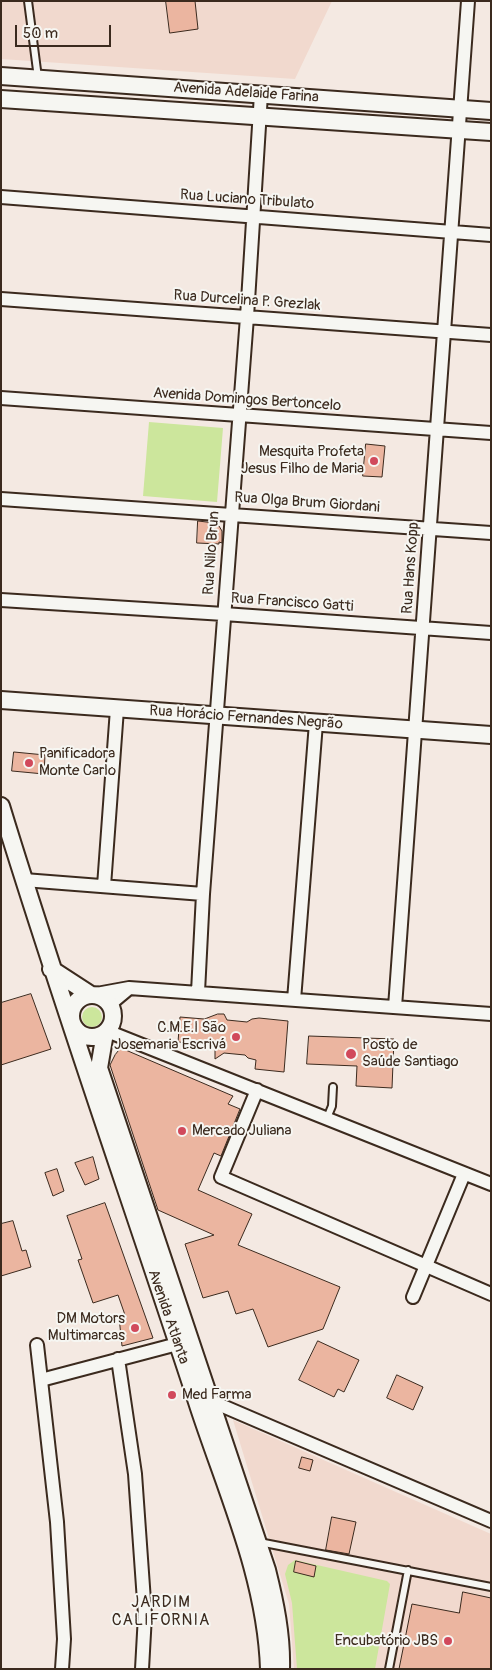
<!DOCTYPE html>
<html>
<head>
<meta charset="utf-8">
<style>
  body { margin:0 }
  #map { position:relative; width:492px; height:1670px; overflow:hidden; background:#f4e9e2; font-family:Pangolin,sans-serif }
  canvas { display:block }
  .frame { position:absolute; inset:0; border:2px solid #3b2a1e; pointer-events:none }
  .scale { position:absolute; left:15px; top:25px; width:96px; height:22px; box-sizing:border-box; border:2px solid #3b2a1e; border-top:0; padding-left:6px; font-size:15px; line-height:18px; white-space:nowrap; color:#3b2a1e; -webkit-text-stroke:4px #f6f6f2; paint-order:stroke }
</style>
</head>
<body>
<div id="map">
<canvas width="492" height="1670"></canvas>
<div class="frame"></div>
<div class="scale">50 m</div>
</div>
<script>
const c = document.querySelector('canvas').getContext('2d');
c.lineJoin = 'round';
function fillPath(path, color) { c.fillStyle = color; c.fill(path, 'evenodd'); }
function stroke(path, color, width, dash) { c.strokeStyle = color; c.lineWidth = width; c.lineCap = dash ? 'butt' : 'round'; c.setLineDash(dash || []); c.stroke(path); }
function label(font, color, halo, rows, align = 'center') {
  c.font = font + ' Pangolin,sans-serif'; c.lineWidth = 4; c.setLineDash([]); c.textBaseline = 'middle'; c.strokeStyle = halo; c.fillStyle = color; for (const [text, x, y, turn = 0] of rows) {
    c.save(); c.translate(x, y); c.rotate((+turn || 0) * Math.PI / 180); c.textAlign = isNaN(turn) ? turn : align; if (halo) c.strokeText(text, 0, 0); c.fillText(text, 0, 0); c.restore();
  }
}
fillPath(new Path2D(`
  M1 1H332L295 79 1 59Z
  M233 1420 491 1534V1669H294L289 1604Z`), '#f1d9ce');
fillPath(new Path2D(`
  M149 422 223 428 217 502 143 496Z
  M82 1017a10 10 0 1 1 20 0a10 10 0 1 1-20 0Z
  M295 1560 387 1581 390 1584 375 1669H297L292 1603 285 1574 288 1565Z`), '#cce69c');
const building = new Path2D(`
  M166 1H195L198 29 170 33Z
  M366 444 385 446 382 477 363 476Z
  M198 521 215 523 219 526 222 531V543L219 542V544L197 543Z
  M14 752 45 755 44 774 12 771Z
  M31 994 51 1049 1 1065V1003Z
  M218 1014H224L227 1020 247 1022 252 1019 259 1018 288 1021 284 1072 255 1069 256 1060 248 1058 245 1055 224 1053 215 1059V1045L178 1042 180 1017 204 1019Z
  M309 1036 394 1039 392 1088 356 1086 357 1066 307 1064Z
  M121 1048 233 1096 228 1104 240 1109 221 1156 214 1153 198 1190 252 1214 238 1245 340 1287 323 1329 268 1347 253 1309 236 1314 228 1291 203 1298 185 1244 214 1235 158 1210 110 1065 115 1055Z
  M93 1157 99 1179 85 1185 75 1163Z
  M57 1169 64 1191 53 1196 45 1173Z
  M105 1203 153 1338 122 1346 119 1317 125 1315 118 1295 93 1303 78 1260 82 1259 67 1216Z
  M13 1221 22 1251 26 1250 31 1267 1 1276V1224Z
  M318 1341 359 1360 344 1392 338 1389 334 1397 299 1380Z
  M397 1375 423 1387 413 1410 387 1398Z
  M302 1457 313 1460 310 1471 299 1468Z
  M332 1517 356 1522 349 1554 326 1550Z
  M296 1561 316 1566 314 1577 294 1572Z
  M463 1592 491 1598V1669H399L412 1604 459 1613Z`);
fillPath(building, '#ebb5a0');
stroke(building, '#3b2a1e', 1);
const service = new Path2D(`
  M28 1 38 78
  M327 1118 332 1106 333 1087
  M259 1542 491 1587
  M389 1669 408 1570`);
const minor = new Path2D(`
  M1 197 491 235
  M1 299 491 335
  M1 398 491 433
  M1 499 491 533
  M1 600 224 614 491 633
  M24 880 203 894
  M104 886 117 709
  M198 992 203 894 247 317 261 94
  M91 995 129 988 491 1014
  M294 1000 316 723
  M109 1005 127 990
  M395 1007 468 1
  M107 1031 491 1184
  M257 1090 221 1177 491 1294
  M413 1297 464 1174
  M37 1345 57 1522 64 1639 62 1669
  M118 1359 135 1474 145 1615 142 1669
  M41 1380 185 1342
  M205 1402 211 1401 491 1521`);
const tertiary = new Path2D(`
  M1 76 491 111
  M1 99 491 132
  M1 700 491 735
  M1 806C62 1006 132 1203 197 1402 225 1489 266 1576 269 1669
  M51 969 91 995
  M71 1016a21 21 0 1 1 42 0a21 21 0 1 1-42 0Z
  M105 1033 99 1068 267 1570C275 1602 282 1635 281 1669`);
stroke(service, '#3b2a1e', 10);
stroke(minor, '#3b2a1e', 16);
stroke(tertiary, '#3b2a1e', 20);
stroke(service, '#f6f6f2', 6);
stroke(minor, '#f6f6f2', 12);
stroke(tertiary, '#f6f6f2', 16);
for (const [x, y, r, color] of [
  [374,461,5,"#d1495b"],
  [29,763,5,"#d1495b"],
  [236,1037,5,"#d1495b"],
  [351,1054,6,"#d1495b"],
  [182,1131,5,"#d1495b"],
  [135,1328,5,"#d1495b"],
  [172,1395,5,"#d1495b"],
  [448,1641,5,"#d1495b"]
]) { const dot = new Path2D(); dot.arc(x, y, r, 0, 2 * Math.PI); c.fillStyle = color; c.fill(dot); stroke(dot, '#f6f6f2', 2); }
label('15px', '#3b2a1e', '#f6f6f2', [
  ["Avenida Adelaide Farina",246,93,4],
  ["Rua Luciano Tribulato",247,200,4],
  ["Rua Durcelina P. Grezlak",247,301,4],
  ["Avenida Domingos Bertoncelo",247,400,4],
  ["Rua Olga Brum Giordani",307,503,4],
  ["Rua Nilo Brun",212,553,-86],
  ["Rua Hans Kopp",411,568,-86],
  ["Rua Francisco Gatti",292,603,4],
  ["Rua Horácio Fernandes Negrão",246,718,4],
  ["Avenida Atlanta",168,1317,71]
]);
label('15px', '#3b2a1e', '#f6f6f2', [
  ["Mesquita Profeta",364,452],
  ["Jesus Filho de Maria",364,469],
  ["Panificadora",39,754,"left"],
  ["Monte Carlo",39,771,"left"],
  ["C.M.E.I São",226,1028],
  ["Josemaria Escrivá",226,1045],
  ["Posto de",362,1045,"left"],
  ["Saúde Santiago",362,1062,"left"],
  ["Mercado Juliana",192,1131,"left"],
  ["DM Motors",125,1319],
  ["Multimarcas",125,1336],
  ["Med Farma",182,1395,"left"],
  ["Encubatório JBS",438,1641]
], 'right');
c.letterSpacing = '1px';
label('16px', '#3b2a1e', '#f6f6f2', [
  ["JARDIM",161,1603],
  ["CALIFORNIA",161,1621]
]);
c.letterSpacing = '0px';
</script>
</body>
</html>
